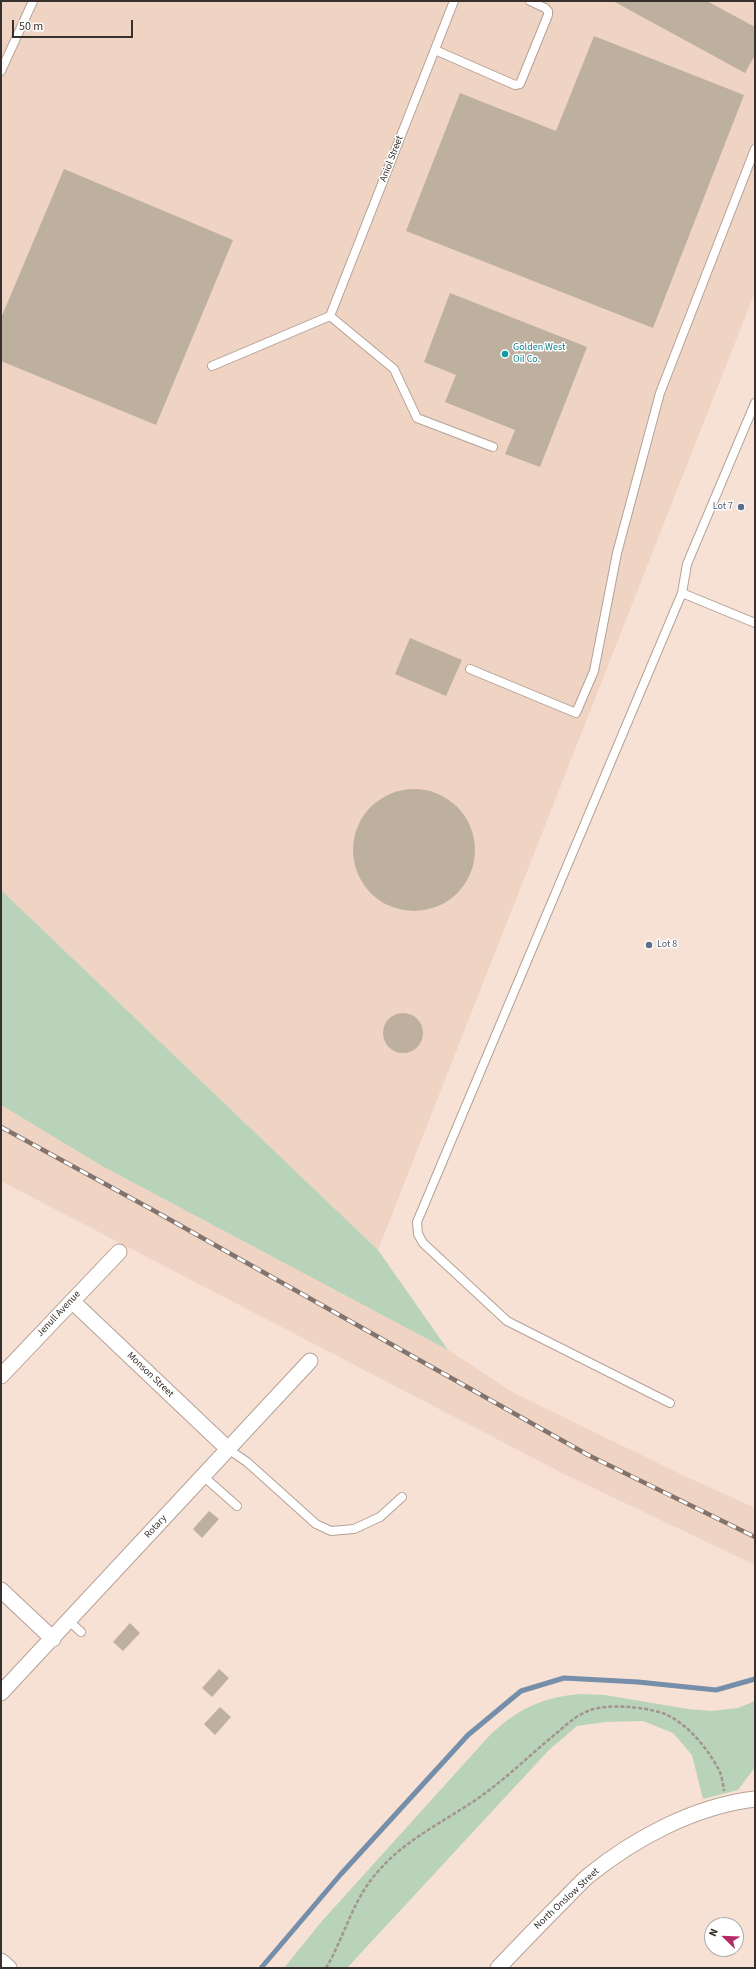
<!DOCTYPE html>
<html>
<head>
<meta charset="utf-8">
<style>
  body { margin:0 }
  #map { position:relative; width:756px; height:1969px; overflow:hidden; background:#f7e1d5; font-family:"Source Sans 3",sans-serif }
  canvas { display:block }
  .frame { position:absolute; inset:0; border:2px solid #38302c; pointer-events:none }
  .north { position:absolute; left:704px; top:1917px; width:40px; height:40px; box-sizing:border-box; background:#fff; border:1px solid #afacab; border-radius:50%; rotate:293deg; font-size:11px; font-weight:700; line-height:16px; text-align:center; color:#38302c }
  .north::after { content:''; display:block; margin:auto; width:14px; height:18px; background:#b52a65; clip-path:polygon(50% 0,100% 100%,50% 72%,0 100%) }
  .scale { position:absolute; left:12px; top:20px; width:121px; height:18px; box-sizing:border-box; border:2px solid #38302c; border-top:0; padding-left:5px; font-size:12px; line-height:14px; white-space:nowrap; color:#38302c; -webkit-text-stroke:3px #fff; paint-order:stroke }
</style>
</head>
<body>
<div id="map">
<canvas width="756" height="1969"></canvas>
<div class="frame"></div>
<div class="north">N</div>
<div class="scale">50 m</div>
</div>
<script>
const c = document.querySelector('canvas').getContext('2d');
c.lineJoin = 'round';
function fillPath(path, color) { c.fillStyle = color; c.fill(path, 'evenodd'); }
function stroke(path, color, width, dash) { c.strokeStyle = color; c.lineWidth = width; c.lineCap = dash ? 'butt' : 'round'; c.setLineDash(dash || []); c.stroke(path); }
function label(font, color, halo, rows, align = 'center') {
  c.font = font + ' "Source Sans 3",sans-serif'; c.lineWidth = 3; c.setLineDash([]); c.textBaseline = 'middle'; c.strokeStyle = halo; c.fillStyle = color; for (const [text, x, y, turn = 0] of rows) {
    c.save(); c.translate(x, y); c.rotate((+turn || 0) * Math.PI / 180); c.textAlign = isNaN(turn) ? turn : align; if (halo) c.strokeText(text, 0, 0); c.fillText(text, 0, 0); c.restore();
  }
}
fillPath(new Path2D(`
  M1 1H755V292L378 1250 1 890Z
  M1 1105 102 1166 448 1350 514 1393 674 1471 755 1508V1565L562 1473 1 1181Z`), '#efd3c3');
fillPath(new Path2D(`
  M1 890 378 1250 448 1350 102 1166 1 1105Z
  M581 1694 605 1695 688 1709 712 1711 738 1708 755 1701V1767L738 1790 703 1799 692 1755 673 1733 643 1721 605 1722 577 1726 549 1750 347 1968H284L322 1921 490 1735C518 1709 542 1697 581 1694Z`), '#b8d3ba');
stroke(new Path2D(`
  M261 1968 341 1874 468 1735 521 1691 564 1678 638 1682 716 1690 755 1679`), '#758ea9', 5);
fillPath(new Path2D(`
  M613 1H707L755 27V55L745 73Z
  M594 36 744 95 653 328 406 231 460 93 556 131Z
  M64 169 233 240 156 425 1 361V318Z
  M450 293 587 347 540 467 505 454 515 430 445 402 456 375 424 362Z
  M410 638 462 660 446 696 395 674Z
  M353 850a61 61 0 1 1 122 0a61 61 0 1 1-122 0Z
  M383 1033a20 20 0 1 1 40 0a20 20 0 1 1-40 0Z
  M209 1511 219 1519 202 1538 193 1529Z
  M130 1623 140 1633 123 1651 113 1642Z
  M219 1669 229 1678 212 1697 202 1688Z
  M220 1707 231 1717 215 1735 204 1724Z`), '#beb09f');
const lane = new Path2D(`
  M435 50 515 85 520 84 548 15V11L545 8 530 1
  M1 71 33 1
  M330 316 454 1
  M330 316 394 369 417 418 493 447
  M212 366 330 316
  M682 593 755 623
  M470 669 576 713 594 671 617 553 660 393 755 149
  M670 1403 507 1321 423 1243 418 1234 417 1222 682 593 687 564 755 403
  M228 1449 247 1462 316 1524 331 1531 354 1529 380 1517 402 1497
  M203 1476 237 1506
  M69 1621 81 1632`);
const street = new Path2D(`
  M72 1301 228 1449
  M1 1376 119 1252
  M1 1590 53 1639
  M1 1693 310 1361
  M1 1961 9 1968
  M498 1968C519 1946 539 1925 560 1904 569 1895 578 1885 588 1876 635 1838 695 1806 755 1799`);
stroke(lane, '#b5a196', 10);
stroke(street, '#b5a196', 17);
stroke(new Path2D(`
  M326 1968C344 1938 352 1902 375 1875 405 1838 447 1821 484 1794 510 1775 533 1752 558 1732 567 1724 577 1715 588 1711 600 1706 617 1706 630 1707 641 1708 654 1710 665 1714 688 1724 708 1749 719 1770 722 1776 723 1784 724 1791`), '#a4948c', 2.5, [4, 2]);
stroke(lane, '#fff', 8);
stroke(street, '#fff', 15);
const rail = new Path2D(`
  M1 1127 151 1209 588 1455 755 1537`);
stroke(rail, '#82746d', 4.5);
stroke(rail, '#fff', 3, [9]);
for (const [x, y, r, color] of [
  [505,354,4,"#0f9aa8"],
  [741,507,4,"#5c6f8a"],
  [649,945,4,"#5c6f8a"]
]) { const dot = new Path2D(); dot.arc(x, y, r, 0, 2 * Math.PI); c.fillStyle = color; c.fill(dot); stroke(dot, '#fff', 1.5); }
label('10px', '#38302c', '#fff', [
  ["Aniol Street",392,159,-69],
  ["Jenull Avenue",59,1314,-47],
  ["Monson Street",150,1375,44],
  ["Rotary",156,1527,-47],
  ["North Onslow Street",567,1899,-43]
]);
label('10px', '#0d838f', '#fff', [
  ["Golden West",513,348],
  ["Oil Co.",513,360]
], 'left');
label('10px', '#4e5e75', '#fff', [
  ["Lot 7",733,507],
  ["Lot 8",657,945,"left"]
], 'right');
</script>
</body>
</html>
